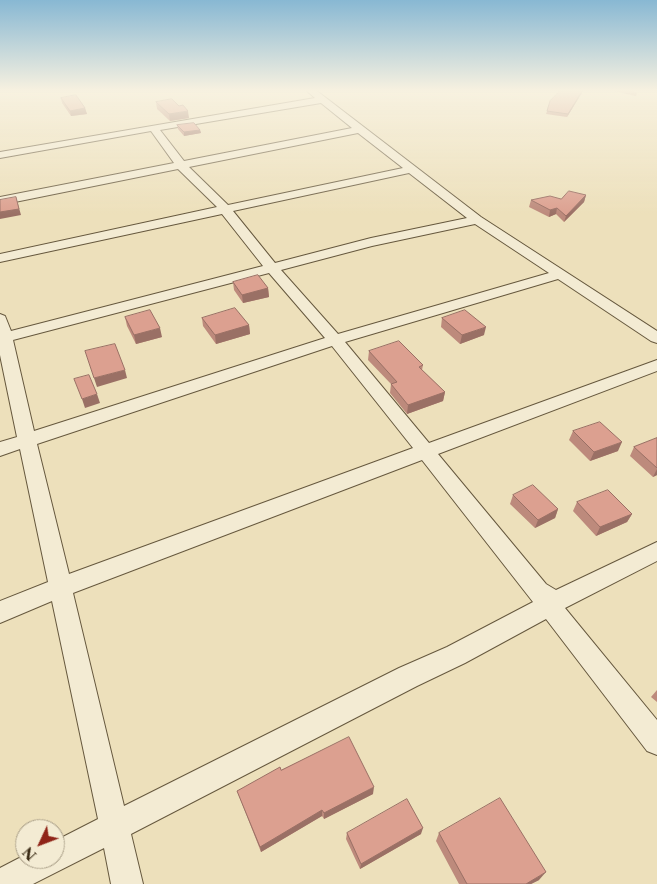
<!DOCTYPE html>
<html>
<head>
<meta charset="utf-8">
<style>
  body { margin:0 }
  #map { position:relative; width:657px; height:884px; overflow:hidden; background:#ede0bb; font-family:"Libre Caslon Text",serif }
  canvas { display:block }
  .north { position:absolute; left:15px; top:819px; width:50px; height:50px; box-sizing:border-box; background:#f3ebd3; border:1px solid #a99e87; border-radius:50%; rotate:227deg; font-size:14px; font-weight:700; line-height:20px; text-align:center; color:#392a14 }
  .north::after { content:''; display:block; margin:auto; width:18px; height:22px; background:#8f2418; clip-path:polygon(50% 0,100% 100%,50% 72%,0 100%) }
</style>
</head>
<body>
<div id="map">
<canvas width="657" height="884"></canvas>
<div class="north">N</div>
</div>
<script>
const c = document.querySelector('canvas').getContext('2d');
c.lineJoin = 'round';
function stroke(path, color, width, dash) { c.strokeStyle = color; c.lineWidth = width; c.lineCap = dash ? 'butt' : 'round'; c.setLineDash(dash || []); c.stroke(path); }
function fillPath(path, color) { c.fillStyle = color; c.fill(path, 'evenodd'); }
const street = new Path2D(`
  M307 91H317L481 217 657 331V343L651 341 558 279 345 342 429 443 657 360V371L438 454 546 584 556 590 657 542V561L565 608 657 720V755L647 751 546 619 465 663 417 686 131 834 143 884H111L104 848 33 884H0V868L25 855V859H55V841L98 819 52 601 0 623V601L48 582 20 449 0 456V442L17 437 0 355V314L5 316 11 331 263 266 222 214 0 262V254L217 207 178 169 0 205V197L174 163 151 131 0 158V152L315 98ZM321 103 352 128 184 161 160 130ZM358 133 403 168 228 205 189 167ZM409 173 467 218 371 238 275 263 233 211ZM475 224 549 273 338 334 281 270 372 246ZM269 273 325 338 34 431 13 340ZM332 346 413 448 69 574 37 444ZM422 460 533 602 447 647 399 668 124 806 73 593Z`);
stroke(street, '#66583e', 2);
fillPath(street, '#f3ebd3');
fillPath(new Path2D(`
  M560 91H583L567 117 546 114 547 111Z
  M613 91H634L637 93 636 96Z
  M61 98 85 108 87 114 71 116 62 103Z
  M156 102 189 118 170 121 157 109Z
  M177 125 200 130 201 133 184 136 178 129Z
  M586 195 584 202 564 222 556 214 549 217 529 207 531 200 561 199Z
  M233 282 268 288 269 297 243 303 234 290Z
  M125 317 162 337 136 344 127 326Z
  M202 318 249 325 250 334 216 344 203 326Z
  M442 318 484 335 460 344 441 327Z
  M369 351 423 365 422 370 445 392 443 401 407 414 390 393 391 384 368 360Z
  M573 431 618 451 590 461 569 440Z
  M657 438V475L653 477 630 456 634 447Z
  M513 495 558 509 555 518 535 528 510 504Z
  M577 502 632 514 627 522 596 536 573 511Z
  M657 690V702L651 697Z
  M281 770 373 794 324 819 322 816 261 852 237 791Z
  M347 833 421 834 360 869 346 839Z
  M439 833 539 880 531 884H459L436 841Z`), '#bd8a7c');
fillPath(new Path2D(`
  M582 91H583L567 117 568 114Z
  M85 108 87 114 71 116 70 111Z
  M188 111 189 118 170 121 169 114Z
  M200 130 201 133 184 136V132Z
  M586 195 584 202 564 222 566 216Z
  M16 197 21 215 0 219V212Z
  M557 208 556 214 549 217 550 210Z
  M268 288 269 297 243 303 242 295Z
  M249 325 250 334 216 344 215 335Z
  M486 327 484 335 460 344 462 335Z
  M160 328 162 337 136 344 134 335Z
  M125 370 127 378 97 387 94 378Z
  M445 392 443 401 407 414 408 405Z
  M97 394 100 403 85 408 82 399Z
  M622 442 618 451 590 461 594 452Z
  M657 469V475L653 477Z
  M558 509 555 518 535 528 538 520Z
  M632 514 627 522 596 536 600 527Z
  M374 787 373 794 324 819V813Z
  M322 810V816L261 852 260 847Z
  M423 828 421 834 360 869 361 864Z
  M546 872 539 880 531 884H526Z`), '#9a7065');
const building = new Path2D(`
  M560 91H582L568 114 547 111 550 101Z
  M76 95 85 108 70 111 61 98Z
  M172 99 179 106 183 105 188 111 169 114 156 102Z
  M194 123 200 130 184 132 177 125Z
  M569 191 586 195 566 216 557 208 550 210 531 200 550 196 561 199Z
  M16 197 19 209 0 212V200Z
  M258 275 268 288 242 295 233 282Z
  M235 308 249 325 215 335 202 318Z
  M150 310 160 328 134 335 125 317Z
  M465 310 486 327 462 335 442 318Z
  M399 341 423 365 419 367 445 392 408 405 391 384 397 382 369 351Z
  M115 344 125 370 94 378 85 351Z
  M89 375 97 394 82 399 74 379Z
  M600 422 622 442 594 452 573 431Z
  M657 438V468L634 447Z
  M533 485 558 509 538 520 513 495Z
  M608 490 632 514 600 527 577 502Z
  M349 737 374 787 324 813 322 810 260 847 237 791 280 767 281 770Z
  M500 798 546 872 526 884H467L439 833Z
  M407 799 423 828 361 864 347 833Z`);
fillPath(building, '#dca090');
stroke(building, '#9a7065', 1);
const sky = c.createLinearGradient(0, 0, 0, 215);
sky.addColorStop(0, '#88b8d3');
sky.addColorStop(0.42, '#f7f1e0');
sky.addColorStop(1, '#f7f1e000');
c.fillStyle = sky;
c.fillRect(0, 0, 657, 215);
</script>
</body>
</html>
